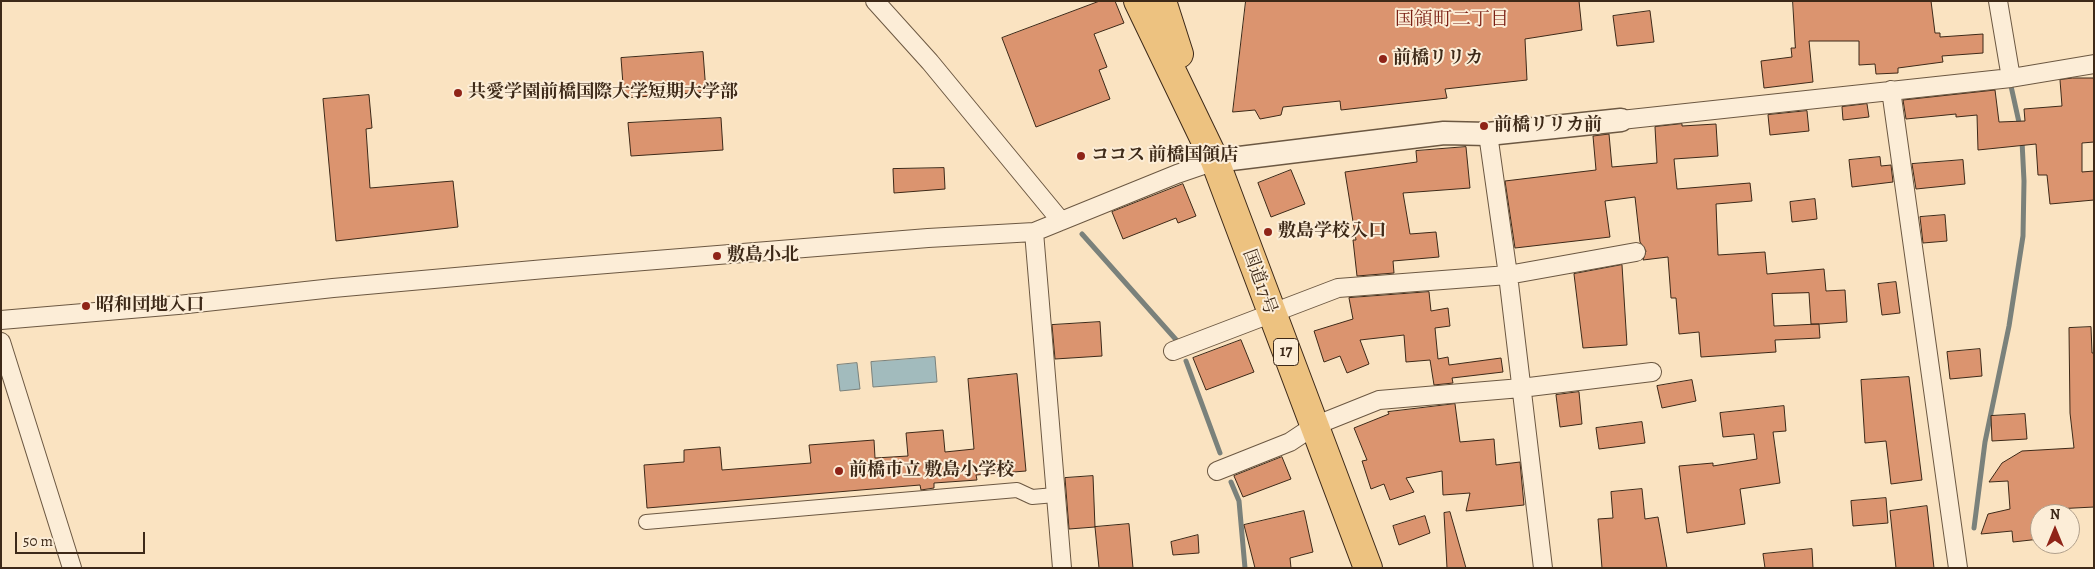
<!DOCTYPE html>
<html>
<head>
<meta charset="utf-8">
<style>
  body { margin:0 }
  #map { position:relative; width:2095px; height:569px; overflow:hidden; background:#fae3c1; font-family:Alegreya,serif }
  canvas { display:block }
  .frame { position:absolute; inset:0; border:2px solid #3d2918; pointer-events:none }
  .north { position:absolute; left:2030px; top:504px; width:50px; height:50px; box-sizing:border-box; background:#fcedd7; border:1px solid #b09f8b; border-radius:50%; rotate:0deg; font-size:14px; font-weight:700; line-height:20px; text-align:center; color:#3d2918 }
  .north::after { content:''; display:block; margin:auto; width:18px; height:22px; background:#8f2418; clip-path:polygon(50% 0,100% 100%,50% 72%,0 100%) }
  .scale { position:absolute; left:15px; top:532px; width:130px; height:22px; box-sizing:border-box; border:2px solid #3d2918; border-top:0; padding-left:6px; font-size:15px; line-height:18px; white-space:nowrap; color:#3d2918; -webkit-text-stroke:4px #fcedd7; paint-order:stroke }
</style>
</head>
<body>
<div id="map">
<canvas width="2095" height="569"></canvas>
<div class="frame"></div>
<div class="north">N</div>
<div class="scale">50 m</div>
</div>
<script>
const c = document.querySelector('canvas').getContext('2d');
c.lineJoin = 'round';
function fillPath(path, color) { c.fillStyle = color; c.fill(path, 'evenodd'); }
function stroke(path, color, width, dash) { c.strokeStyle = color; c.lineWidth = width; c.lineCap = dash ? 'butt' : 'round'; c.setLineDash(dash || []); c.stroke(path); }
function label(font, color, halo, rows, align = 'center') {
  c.font = font + ' Alegreya,"Noto Serif JP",serif'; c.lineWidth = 4; c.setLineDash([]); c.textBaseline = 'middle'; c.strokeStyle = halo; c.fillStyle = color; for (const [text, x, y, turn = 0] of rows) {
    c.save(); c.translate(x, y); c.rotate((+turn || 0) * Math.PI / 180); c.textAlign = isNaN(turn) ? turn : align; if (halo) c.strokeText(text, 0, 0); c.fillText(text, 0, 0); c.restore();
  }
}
const water = new Path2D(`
  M935 357 937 382 873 387 871 362Z
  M857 363 860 389 840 391 837 365Z`);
fillPath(water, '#a2bbbd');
stroke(water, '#7a817b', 1);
stroke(new Path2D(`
  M2011 86 2020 127
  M1082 234 1179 343
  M1186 361 1220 453
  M1231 482 1239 501 1245 568
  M1974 528 1985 442 2009 326 2023 236 2024 181 2022 141`), '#7a817b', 5);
const building = new Path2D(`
  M1100 1H1115L1124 23 1094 34 1107 67 1099 70 1110 99 1036 127 1002 38Z
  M1246 1H1579L1582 30 1525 39 1527 80 1445 89 1447 98 1341 110 1340 101 1283 107 1281 115 1260 119 1255 110 1233 112Z
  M1793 1H1931L1935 33H1940V37L1983 34V53L1942 56 1943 62 1898 68V73L1876 74 1875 64 1859 65V41H1809L1813 82 1764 88 1761 61 1792 57 1791 48H1795Z
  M1650 11 1654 42 1617 46 1613 16Z
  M703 52 706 92 624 98 621 58Z
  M2073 78H2094V142L2082 143V172L2094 171V200L2050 204 2047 175H2038L2036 144 1978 150 1977 115 1956 117V114L1906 119 1903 100 1995 90 1999 122 2025 121 2024 109 2062 106 2060 80Z
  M369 95 372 128 366 129 370 188 453 181 458 227 336 241 323 99Z
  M1867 104 1869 117 1843 120 1842 107Z
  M1807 111 1809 131 1770 135 1768 115Z
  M721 118 723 150 631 156 628 123Z
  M1682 124V126L1716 124 1718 156 1674 159 1677 189 1750 183 1752 201 1716 204 1718 255 1765 252 1767 274 1824 269 1826 291 1845 290 1847 322 1819 324 1820 338 1775 340 1776 352 1701 357 1699 332 1679 334 1676 298H1671L1668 257 1643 260 1646 251 1640 242 1635 197 1605 201 1610 237 1515 248 1505 181 1596 170 1593 136 1609 134 1612 167 1657 163 1655 127ZM1809 293 1811 324H1819L1774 326 1772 294Z
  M1466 147 1470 188 1403 193 1410 234 1436 232 1439 257 1393 261 1394 273 1357 276 1353 240H1356L1345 172 1417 162 1416 151Z
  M1880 157 1881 166 1891 165 1893 182 1852 187 1849 160Z
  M1963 160 1965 184 1916 189 1912 164Z
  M944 168 945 189 894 193 893 169Z
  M1291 170 1305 204 1271 217 1258 183Z
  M1183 184 1196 216 1178 223 1176 218 1123 239 1112 212Z
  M1815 199 1817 219 1792 222 1790 202Z
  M1945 215 1947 241 1923 243 1920 217Z
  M1622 265 1627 345 1583 348 1574 274Z
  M1896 282 1900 313 1882 315 1878 284Z
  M1429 292 1431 311 1448 308 1450 326 1435 328 1438 359 1448 357 1449 365 1501 358 1503 372 1452 378 1453 383 1434 385 1430 360 1406 362 1404 335 1360 340 1369 364 1347 373 1340 356 1324 362 1314 331 1353 319 1349 298Z
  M1100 322 1102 356 1055 359 1052 325Z
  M2091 327 2092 353H2094V507L2055 509 2056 514H2040V539L2013 542 2012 531 1981 534 1988 514 2010 509 2008 481 1989 482 2002 463 2022 451 2074 448 2070 413 2069 328Z
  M1241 340 1254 372 1206 390 1193 358Z
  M1980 349 1982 376 1950 379 1947 352Z
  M1017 374 1026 471 976 475 977 480 934 483V488L921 490 920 485 647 508 644 465 684 462V450L720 447 722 470 811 463 809 445 874 440 875 458 908 456 906 433 943 430 945 452 974 449 968 379Z
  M1909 377 1922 480 1891 484 1886 441 1865 443 1861 380Z
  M1692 380 1696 401 1662 408 1657 386Z
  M1579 392 1582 424 1560 427 1556 395Z
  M1455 404 1460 442 1494 439 1496 465 1520 462 1524 505 1466 511 1470 493 1443 495 1442 471 1406 478 1414 492 1390 500 1384 484 1371 489 1362 461 1367 460 1354 428 1389 414 1388 412Z
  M1784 406 1786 431 1773 432 1780 483 1740 489 1745 524 1687 533 1679 466 1713 463V466L1757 459 1754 434 1723 437 1720 413Z
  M2025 414 2027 439 1992 441 1991 416Z
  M1642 422 1645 443 1599 449 1596 428Z
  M1282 457 1291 479 1243 497 1234 476Z
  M1093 476 1095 527 1069 529 1065 478Z
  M1642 489 1645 519 1658 517 1667 568H1602L1598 519 1613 518 1611 492Z
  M1886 498 1888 523 1853 526 1851 501Z
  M1927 506 1934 568H1896L1890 511Z
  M1304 511 1313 552 1290 558 1291 568H1255L1244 525Z
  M1450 512 1466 568H1447L1444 513Z
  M1425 516 1430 533 1399 545 1393 526Z
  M1129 524 1133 568H1099L1095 527Z
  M1198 535 1199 553 1173 555 1171 542Z
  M1812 549 1813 568H1765L1763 554Z`);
fillPath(building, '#db946f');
stroke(building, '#3d2918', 1);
const pedestrian = new Path2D(`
  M646 522 1017 490 1032 497 1055 495`);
const minor = new Path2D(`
  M875 1 930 62 1061 221
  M1998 1 2011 78
  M1891 90 1958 568
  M1621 120 2011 78 2094 64
  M1488 134 1508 275 1543 568
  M1034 232 1062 568
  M1 320 178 305 333 288 545 269 928 238 1034 232 1177 174 1215 161
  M1 342 72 568
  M1173 351 1338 288 1508 275 1636 252
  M1217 471 1290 442 1314 426 1379 400 1521 388 1652 372`);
const tertiary = new Path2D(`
  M1215 161 1444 133 1488 134 1621 120`);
const trunk = new Path2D(`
  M1138 1 1215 161 1368 568
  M1162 1 1179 54`);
stroke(pedestrian, '#6c5842', 16);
stroke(minor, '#6c5842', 20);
stroke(tertiary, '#6c5842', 25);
stroke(trunk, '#3d2918', 30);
stroke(pedestrian, '#fcedd7', 14);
stroke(minor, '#fcedd7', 18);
stroke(tertiary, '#fcedd7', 22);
stroke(trunk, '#edc280', 28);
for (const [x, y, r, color] of [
  [1383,59,5,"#8f2418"],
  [458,93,5,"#8f2418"],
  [1484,126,5,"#8f2418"],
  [1081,156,5,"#8f2418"],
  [1268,232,5,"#8f2418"],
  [717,256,5,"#8f2418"],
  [86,306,5,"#8f2418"],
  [839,471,5,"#8f2418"]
]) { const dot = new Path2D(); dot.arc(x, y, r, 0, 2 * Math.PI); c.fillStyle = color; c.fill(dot); stroke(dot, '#fcedd7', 2); }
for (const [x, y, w] of [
  [1286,352,25]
]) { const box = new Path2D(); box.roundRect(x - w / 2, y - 13.5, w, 27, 4); c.fillStyle = '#fcedd7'; c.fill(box); stroke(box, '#3d2918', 1); }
label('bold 16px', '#3d2918', null, [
  ["17",1286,352]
]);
label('bold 18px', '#3d2918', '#fcedd7', [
  ["前橋リリカ",1393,59],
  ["共愛学園前橋国際大学短期大学部",468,93],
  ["前橋リリカ前",1494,126],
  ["ココス 前橋国領店",1091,156],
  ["敷島学校入口",1278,232],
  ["敷島小北",727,256],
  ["昭和団地入口",96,306],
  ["前橋市立 敷島小学校",849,471]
], 'left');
label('18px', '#3d2918', '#fcedd7', [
  ["国道17号",1259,282,70]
]);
label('19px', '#7a1f14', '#fcedd7', [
  ["国領町二丁目",1452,20]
]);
</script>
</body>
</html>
